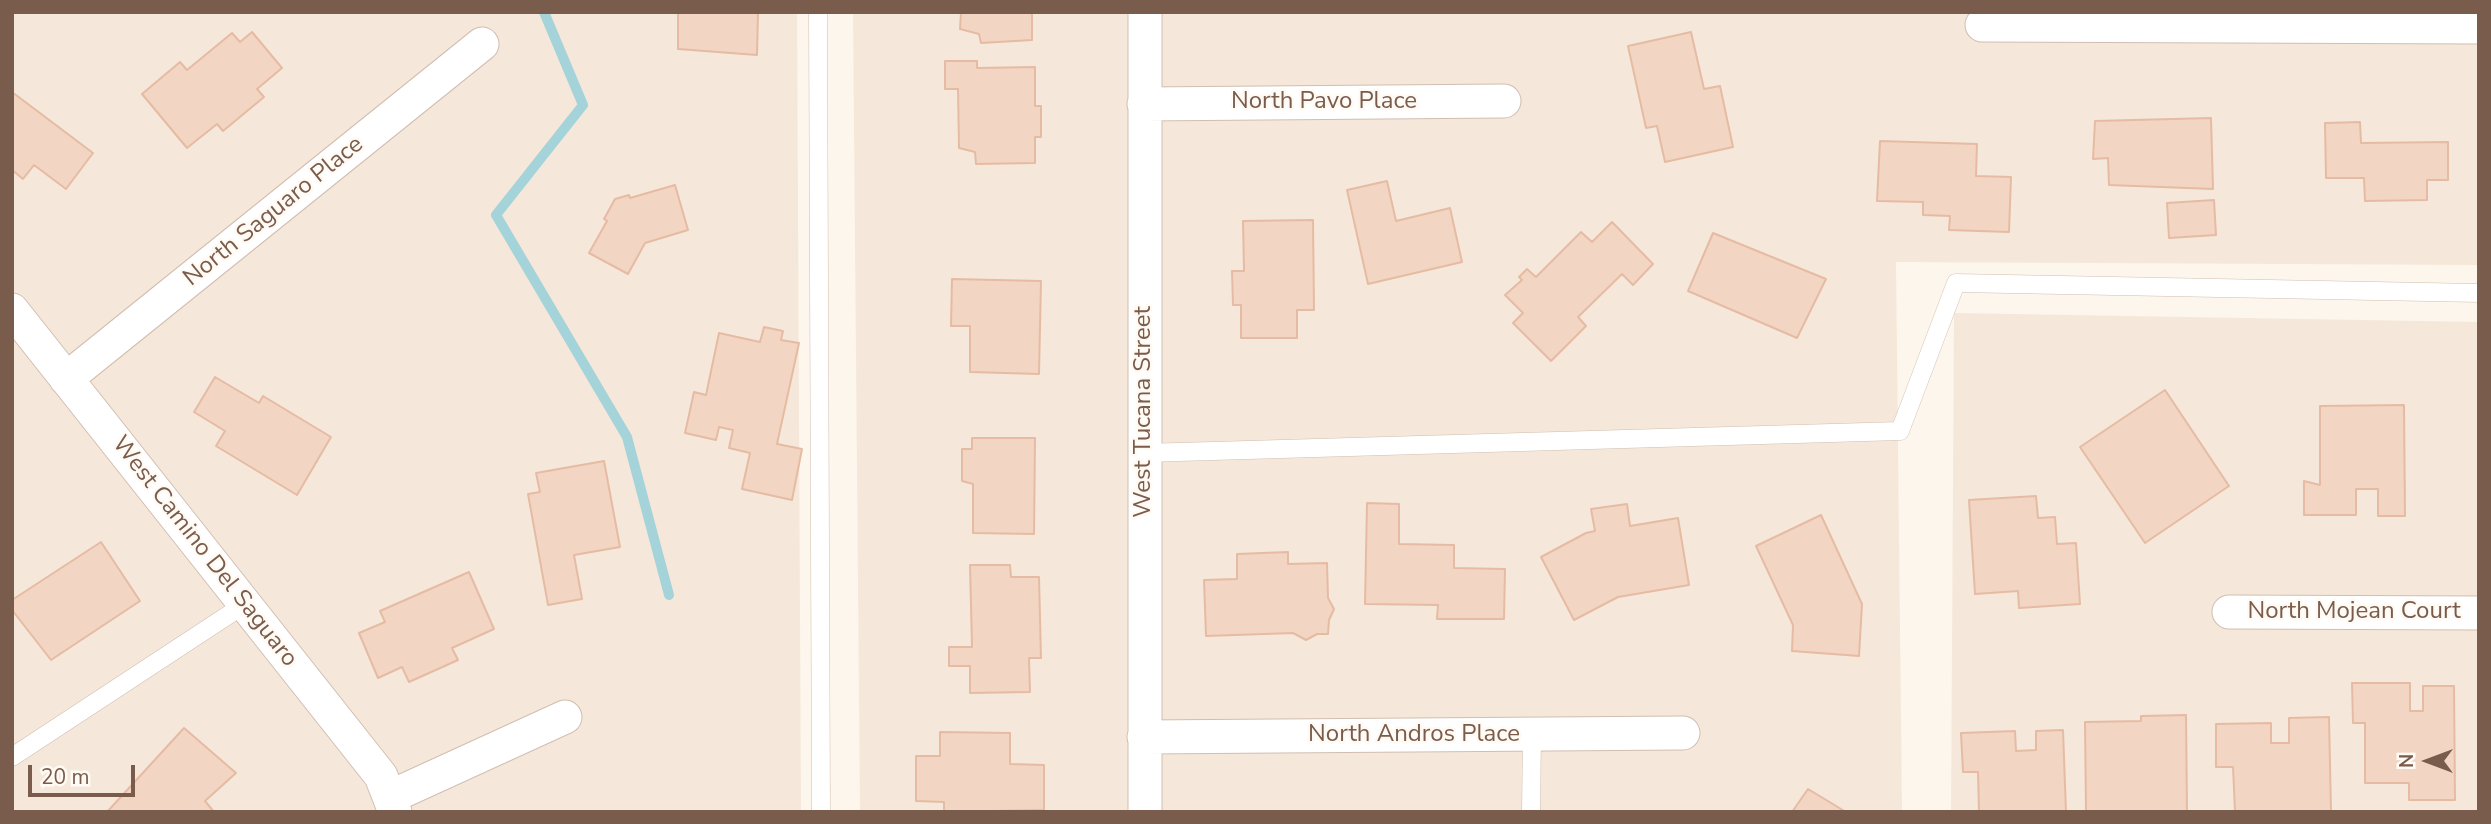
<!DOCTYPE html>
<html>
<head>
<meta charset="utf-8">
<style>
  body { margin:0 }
  #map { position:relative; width:2491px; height:824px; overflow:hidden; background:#fdf6ec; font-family:"Nunito Sans",sans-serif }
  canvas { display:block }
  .frame { position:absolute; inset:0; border:14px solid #7a5c4d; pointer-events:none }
  .north { position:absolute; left:2393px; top:726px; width:70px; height:70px; -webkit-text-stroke:5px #fffaf3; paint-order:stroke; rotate:270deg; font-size:19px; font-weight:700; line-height:28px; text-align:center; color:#7a5c4d }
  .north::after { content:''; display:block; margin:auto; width:24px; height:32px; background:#7a5c4d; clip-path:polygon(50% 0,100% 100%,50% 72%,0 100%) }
  .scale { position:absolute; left:28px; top:765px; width:107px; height:32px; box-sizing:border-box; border:4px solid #7a5c4d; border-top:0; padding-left:9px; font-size:21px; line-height:24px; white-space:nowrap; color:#7a5c4d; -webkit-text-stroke:5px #fffaf3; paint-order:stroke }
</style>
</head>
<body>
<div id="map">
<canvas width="2491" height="824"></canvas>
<div class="frame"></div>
<div class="north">N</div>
<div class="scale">20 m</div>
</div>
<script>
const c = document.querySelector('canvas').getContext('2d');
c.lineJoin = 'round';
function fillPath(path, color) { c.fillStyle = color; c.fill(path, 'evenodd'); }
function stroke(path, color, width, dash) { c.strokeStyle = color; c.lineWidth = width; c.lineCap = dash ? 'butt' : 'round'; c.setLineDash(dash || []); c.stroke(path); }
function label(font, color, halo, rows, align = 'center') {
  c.font = font + ' "Nunito Sans",sans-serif'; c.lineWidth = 5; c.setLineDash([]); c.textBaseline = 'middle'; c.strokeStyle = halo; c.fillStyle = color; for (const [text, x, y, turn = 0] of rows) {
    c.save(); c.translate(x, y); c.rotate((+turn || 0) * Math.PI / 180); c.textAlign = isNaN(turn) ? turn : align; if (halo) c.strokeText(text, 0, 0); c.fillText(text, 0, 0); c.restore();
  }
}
fillPath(new Path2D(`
  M12 12H797L801 812H12Z
  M853 12H2479V265L1896 262 1902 812H860Z
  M1954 313 2479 322V812H1951Z`), '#f5e8da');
stroke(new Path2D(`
  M544 12 583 105 496 215 627 437 669 595`), '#a5d3da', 10);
const building = new Path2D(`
  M678 12H758L757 55 678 49Z
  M961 12H1039L1032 13V40L981 43 979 34 960 29Z
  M252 32 282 68 257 89 264 97 223 131 217 124 187 148 142 94 180 62 187 70 232 33 240 42Z
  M1691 32 1704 89 1720 86 1733 147 1665 162 1657 126 1646 128 1628 46Z
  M945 61H977V68L1035 67V106H1041V137H1035V163L976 164 975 152 959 148 958 89H945Z
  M12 92 93 153 66 189 34 165 23 179 12 170Z
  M2211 118 2213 189 2109 185 2108 158 2093 159 2095 121Z
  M2360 122 2361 143 2448 142V180H2427V200L2365 201 2364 178H2326L2325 123Z
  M1880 141 1977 144 1976 176 2011 177 2009 232 1949 230 1950 216 1923 215V202L1877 201Z
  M1387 181 1396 221 1450 208 1462 262 1368 284 1347 190Z
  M675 185 688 230 645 243 628 274 589 253 607 221 604 219 615 199 629 195 630 198Z
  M2214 200 2216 235 2169 238 2167 203Z
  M1313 220 1314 310H1297V338H1241V305H1233L1232 271H1244L1243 221Z
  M1612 222 1653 264 1633 285 1622 274 1578 317 1586 326 1551 361 1513 323 1523 313 1505 295 1522 280 1519 277 1527 269 1536 277 1581 232 1592 242Z
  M1713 233 1826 279 1797 338 1688 291Z
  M952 279 1041 281 1039 374 970 372V326H951Z
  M764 327 783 331 781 340 799 343 777 444 802 449 792 500 742 489 750 453 729 448 733 430 719 427 716 440 685 433 694 392 706 395 719 333 760 342Z
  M215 377 259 403 263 396 331 437 297 495 216 446 225 431 194 412Z
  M2165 390 2229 486 2145 543 2080 447Z
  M2404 405 2405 516H2378V489H2356V515H2304V481L2320 485V406Z
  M972 438H1035L1034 534 973 533V484L962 481V449H972Z
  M604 461 620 547 574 555 582 599 548 605 528 494 540 492 536 473Z
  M2036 496 2038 518 2055 517 2057 544 2076 543 2080 604 2019 608 2018 591 1975 594 1969 500Z
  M1367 503 1399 504V544L1454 545V568L1505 569 1504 619H1437L1438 605 1365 604Z
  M1627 504 1630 526 1678 518 1689 585 1618 597 1574 620 1541 557 1586 533 1595 531 1591 509Z
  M1821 515 1862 604 1859 656 1792 651 1793 625 1756 546Z
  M101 542 140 601 51 660 12 610V600Z
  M1288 552V564L1327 563 1328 598 1334 609 1329 620 1328 634H1317L1306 640 1293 633 1206 636 1204 580 1237 579V554Z
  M970 565H1010L1011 577H1039L1041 658H1029L1030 692 970 693V666H949V647H972Z
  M469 572 494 629 452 648 458 660 409 682 402 667 378 678 359 633 385 622 380 611Z
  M2352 683H2410V711H2423V686H2454L2455 800H2409V783H2365V723H2353Z
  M2186 715 2187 812H2086L2085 722 2141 721V716Z
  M2329 717 2331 812H2235L2233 767H2216V724L2271 723V743H2289V718Z
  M184 728 236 773 205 801 214 812H107Z
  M2063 730 2066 812H1979L1978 772H1963L1961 733 2015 731 2016 751 2036 750V731Z
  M940 732 1010 733V764L1044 765V810L944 812V802L916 801V756H940Z
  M1808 789 1846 812H1792Z`);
fillPath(building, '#f3d5c3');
stroke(building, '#e6bba3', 2);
const lane = new Path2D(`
  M818 12 821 812
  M1144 453 1900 431 1956 283 2479 293
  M12 757 245 604
  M1531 812 1532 734`);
const street = new Path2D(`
  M1145 12V812
  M1982 25 2479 27
  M1144 104 1504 101
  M12 310 381 776 395 812
  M66 379 482 44
  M2229 612 2479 613
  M1144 737 1683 733
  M390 797 565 717`);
stroke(lane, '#d1beb0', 19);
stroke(street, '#d1beb0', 35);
stroke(lane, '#fff', 18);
stroke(street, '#fff', 33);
label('24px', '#7a5c4d', '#fffaf3', [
  ["North Pavo Place",1324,102],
  ["North Saguaro Place",274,212,-39],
  ["West Tucana Street",1144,412,-90],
  ["West Camino Del Saguaro",204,552,52],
  ["North Mojean Court",2354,612],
  ["North Andros Place",1414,735]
]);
</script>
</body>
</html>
